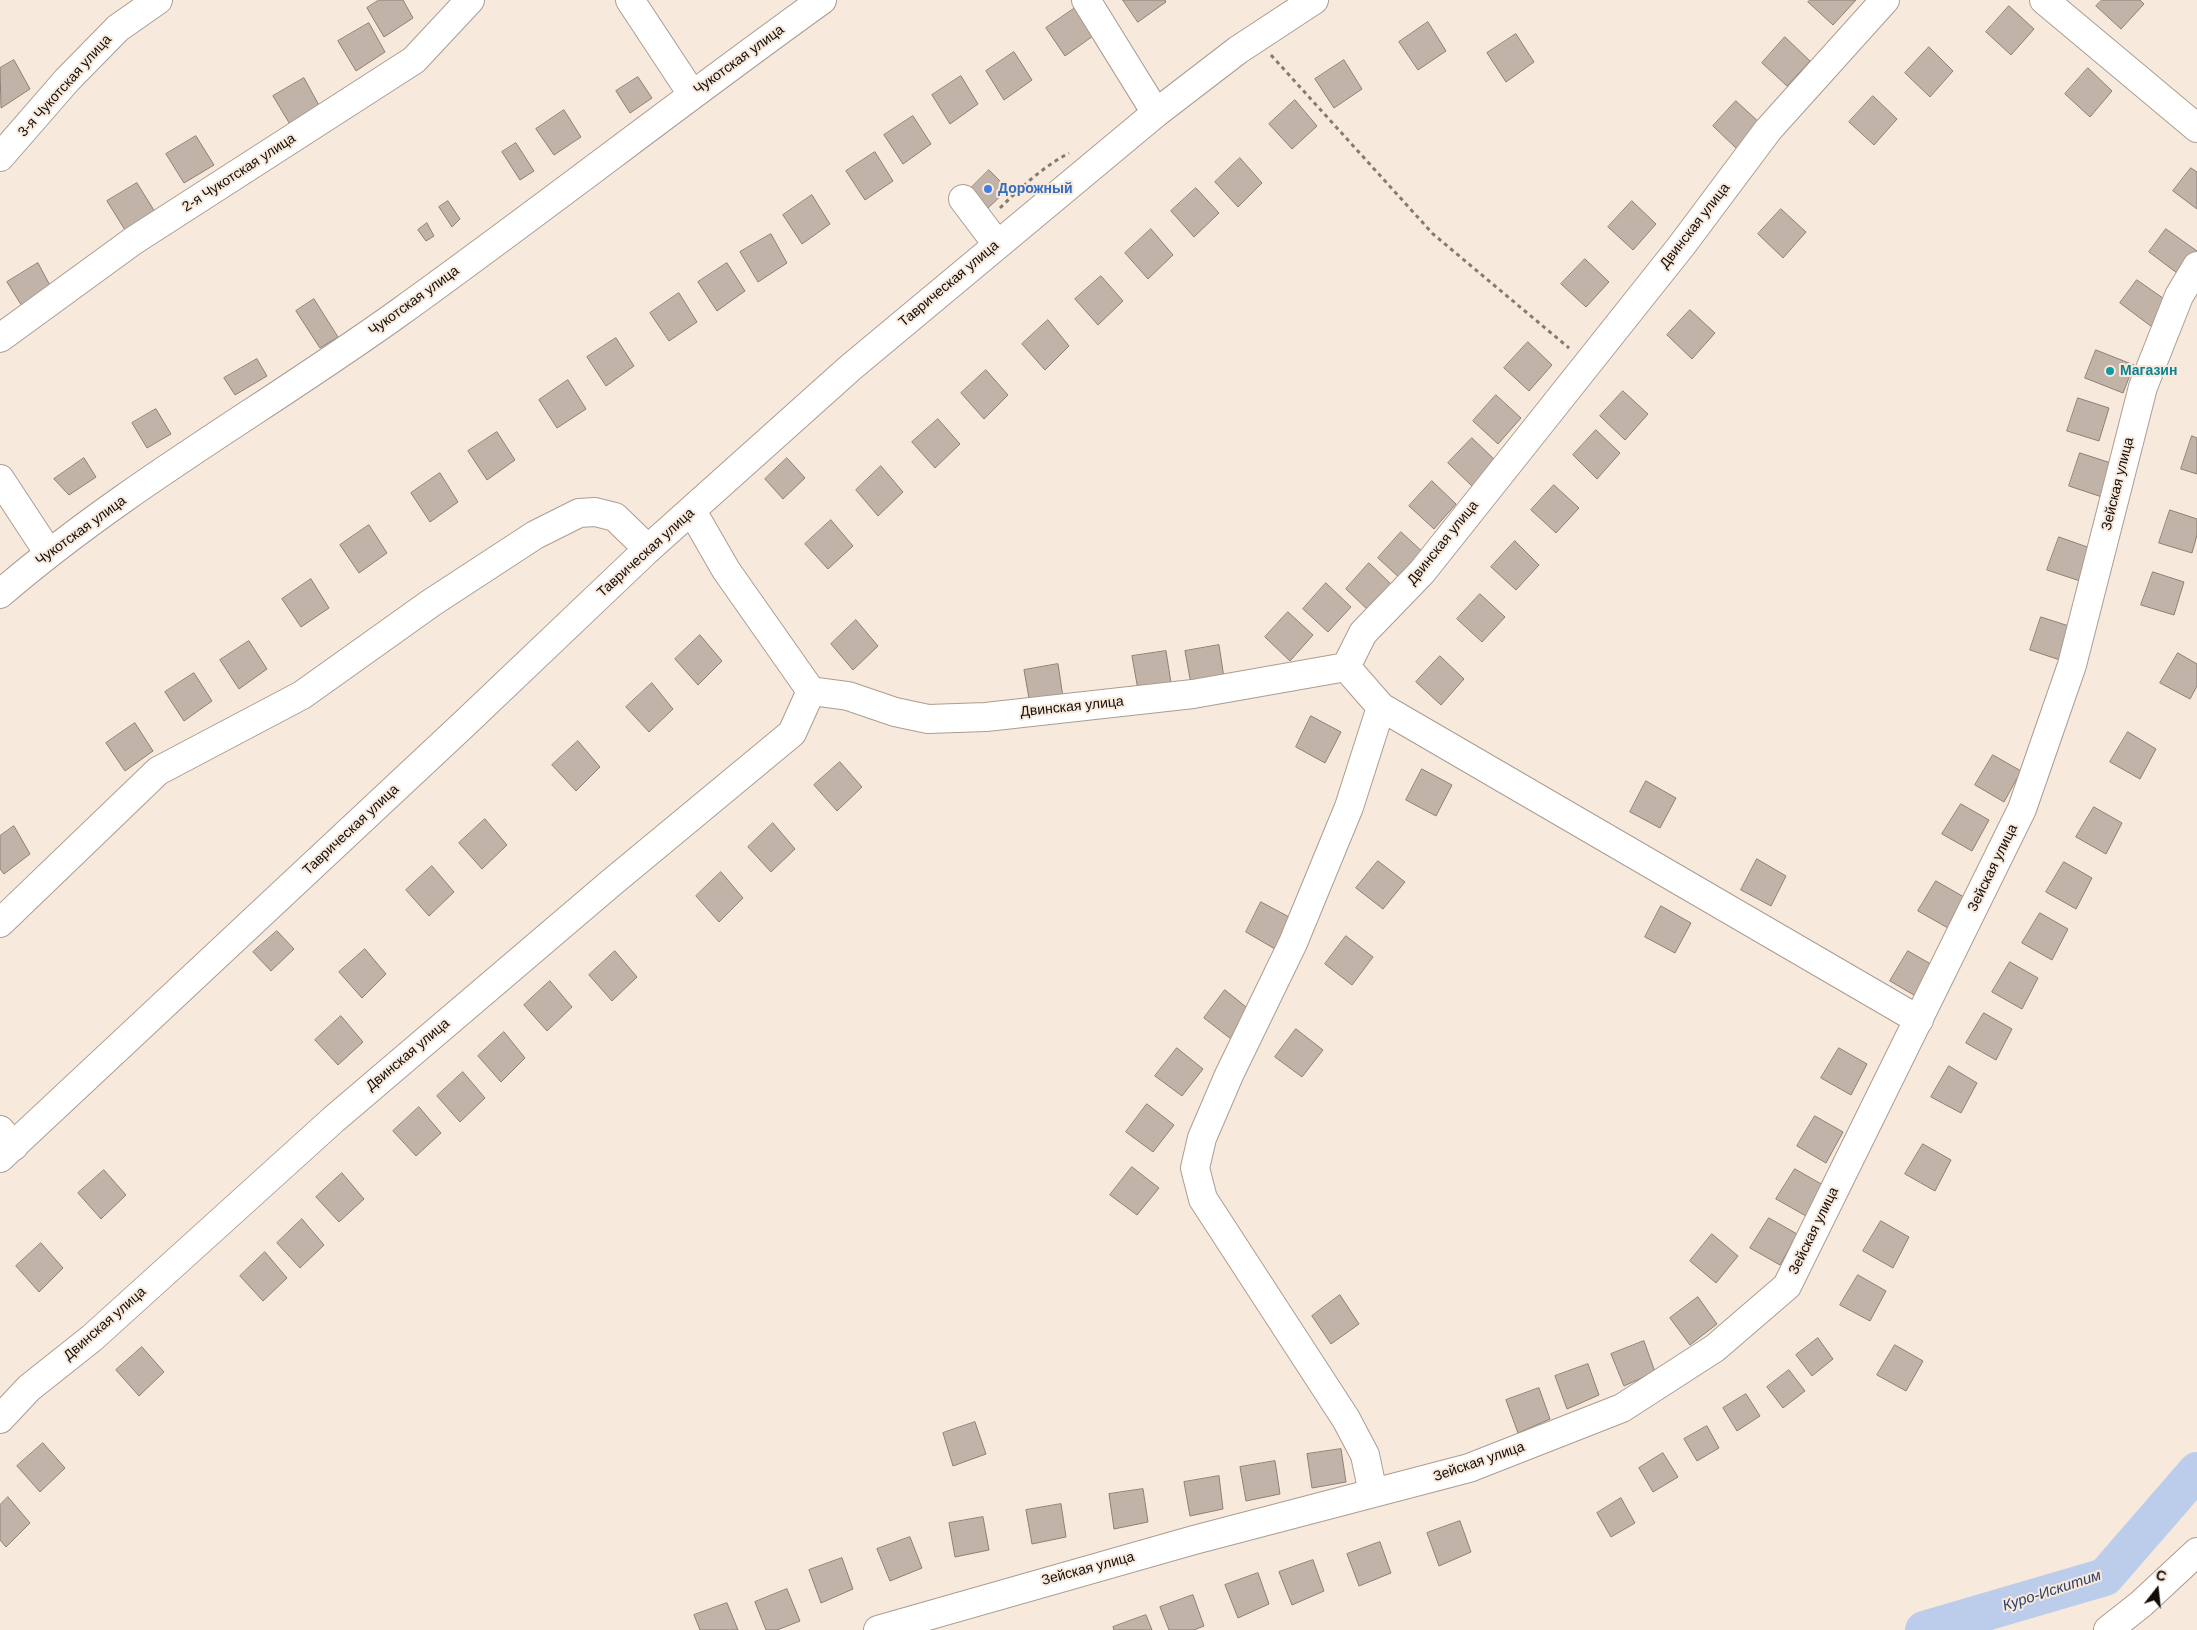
<!DOCTYPE html>
<html>
<head>
<meta charset="utf-8">
<style>
  body { margin:0 }
  #map { position:relative; width:2197px; height:1630px; overflow:hidden; background:#f7e9dc; font-family:Helvetica,sans-serif }
  canvas { display:block }
  .north { position:absolute; left:2132px; top:1565px; width:50px; height:50px; -webkit-text-stroke:4px #f7e9dc; paint-order:stroke; rotate:16deg; font-size:14px; font-weight:700; line-height:20px; text-align:center; color:#120d09 }
  .north::after { content:''; display:block; margin:auto; width:18px; height:22px; background:#120d09; clip-path:polygon(50% 0,100% 100%,50% 72%,0 100%) }
</style>
</head>
<body>
<div id="map">
<canvas width="2197" height="1630"></canvas>
<div class="north">С</div>
</div>
<script>
const c = document.querySelector('canvas').getContext('2d');
c.lineJoin = 'round';
function stroke(path, color, width, dash) { c.strokeStyle = color; c.lineWidth = width; c.lineCap = dash ? 'butt' : 'round'; c.setLineDash(dash || []); c.stroke(path); }
function fillPath(path, color) { c.fillStyle = color; c.fill(path, 'evenodd'); }
function label(font, color, halo, rows, align = 'center') {
  c.font = font + ' Helvetica,sans-serif'; c.lineWidth = 4; c.setLineDash([]); c.textBaseline = 'middle'; c.strokeStyle = halo; c.fillStyle = color; for (const [text, x, y, turn = 0] of rows) {
    c.save(); c.translate(x, y); c.rotate((+turn || 0) * Math.PI / 180); c.textAlign = isNaN(turn) ? turn : align; if (halo) c.strokeText(text, 0, 0); c.fillText(text, 0, 0); c.restore();
  }
}
stroke(new Path2D(`
  M1924 1630 2105 1577 2197 1471`), '#bccdec', 38);
const building = new Path2D(`
  M379 0H403L413 18 384 37 367 8Z
  M1123 0H1165L1166 2 1138 22Z
  M1810 0H1856L1833 25 1808 2Z
  M2102 0H2140L2144 4 2121 29 2096 6Z
  M2009 6 2034 29 2011 55 1986 32Z
  M1075 8 1093 36 1065 56 1046 28Z
  M1428 22 1446 51 1418 70 1399 42Z
  M369 23 385 52 356 71 338 41Z
  M1516 34 1534 62 1506 82 1487 53Z
  M1785 37 1810 61 1787 86 1762 63Z
  M1929 47 1953 71 1930 97 1905 73Z
  M1014 52 1032 80 1004 100 986 71Z
  M14 60 30 89 1 108 0 68Z
  M1344 60 1362 89 1334 108 1315 79Z
  M2088 68 2112 91 2090 117 2065 94Z
  M961 76 978 104 950 124 932 95Z
  M638 77 652 98 630 113 616 91Z
  M304 78 320 107 291 126 273 96Z
  M1873 96 1897 119 1874 145 1849 122Z
  M1295 100 1317 126 1292 149 1269 124Z
  M1736 101 1761 124 1738 150 1713 126Z
  M564 110 581 137 554 155 536 129Z
  M913 116 931 144 903 164 884 135Z
  M196 136 214 165 184 183 166 154Z
  M516 143 534 171 520 180 502 152Z
  M875 152 893 181 865 200 846 171Z
  M1240 158 1262 183 1238 207 1215 182Z
  M2191 168 2197 172V209L2173 191Z
  M989 170 1008 189 987 209 969 190Z
  M137 183 155 212 125 230 107 201Z
  M1196 188 1219 213 1194 237 1171 211Z
  M812 195 830 224 802 244 783 215Z
  M448 201 460 219 452 227 439 207Z
  M1632 201 1656 224 1633 250 1608 227Z
  M1781 209 1806 232 1783 258 1758 234Z
  M427 223 434 236 426 241 418 230Z
  M1151 229 1173 255 1148 279 1125 253Z
  M2166 229 2197 251V255L2181 276 2149 252Z
  M771 234 787 263 758 282 740 252Z
  M1585 259 1609 282 1586 307 1561 284Z
  M38 263 54 293 25 311 7 282Z
  M727 263 745 291 717 311 698 282Z
  M1101 276 1123 301 1098 325 1075 299Z
  M2137 280 2170 303 2152 327 2120 303Z
  M679 293 697 322 669 341 650 313Z
  M314 299 338 337 320 348 296 311Z
  M1690 310 1715 333 1692 359 1667 335Z
  M1048 320 1069 346 1045 370 1022 344Z
  M616 338 634 366 606 386 587 357Z
  M1528 342 1552 365 1529 391 1504 368Z
  M2096 350 2134 365 2123 393 2085 378Z
  M257 359 267 376 235 395 224 378Z
  M986 370 1008 395 984 419 961 393Z
  M568 380 586 409 557 428 539 400Z
  M1623 391 1648 414 1625 440 1600 416Z
  M1496 395 1521 418 1498 444 1473 421Z
  M2078 398 2109 408 2099 441 2067 431Z
  M156 409 171 434 147 448 132 423Z
  M938 419 960 444 935 468 912 442Z
  M1596 430 1620 453 1597 479 1573 455Z
  M497 432 515 460 487 480 468 451Z
  M2192 436 2197 438V474L2181 469Z
  M1472 438 1496 461 1473 487 1448 463Z
  M2080 453 2111 463 2102 497 2069 486Z
  M84 458 96 477 69 495 54 479Z
  M787 458 805 478 783 499 765 479Z
  M881 466 903 492 878 516 856 490Z
  M440 473 458 502 430 522 411 493Z
  M1432 481 1456 504 1434 529 1409 506Z
  M1554 485 1579 508 1556 533 1531 510Z
  M2170 510 2197 519V535L2192 553 2159 543Z
  M831 520 853 546 828 569 805 544Z
  M369 525 387 553 359 573 340 545Z
  M1401 532 1426 555 1403 581 1378 558Z
  M2059 537 2090 548 2080 581 2047 570Z
  M1515 541 1539 565 1516 590 1491 567Z
  M1369 563 1393 586 1370 612 1346 589Z
  M2153 572 2184 582 2174 615 2141 605Z
  M311 579 329 608 301 627 282 599Z
  M1326 583 1351 607 1328 632 1303 609Z
  M1480 594 1505 617 1482 642 1457 619Z
  M1288 612 1313 635 1290 661 1265 637Z
  M2041 617 2072 627 2063 661 2030 650Z
  M856 620 878 646 853 670 831 644Z
  M700 635 722 661 698 685 675 659Z
  M249 641 267 669 239 689 220 660Z
  M1219 645 1224 678 1191 684 1185 651Z
  M1166 651 1171 683 1138 690 1132 656Z
  M2178 653 2197 664V686L2190 699 2160 683Z
  M1440 656 1464 679 1441 705 1416 682Z
  M1058 664 1063 697 1030 704 1024 670Z
  M194 673 212 701 184 721 165 692Z
  M652 683 673 709 649 732 626 707Z
  M1311 716 1341 732 1325 763 1296 747Z
  M135 723 153 751 125 771 106 743Z
  M2128 732 2156 749 2140 779 2110 762Z
  M578 741 600 767 576 791 552 765Z
  M1993 755 2021 771 2004 802 1975 785Z
  M840 762 862 787 837 811 814 785Z
  M1422 769 1452 785 1436 816 1406 800Z
  M1646 781 1676 798 1660 828 1630 812Z
  M1961 804 1989 820 1972 851 1942 834Z
  M2094 807 2122 823 2106 854 2076 837Z
  M485 819 507 845 482 869 459 843Z
  M773 823 795 849 771 872 748 847Z
  M14 826 30 854 4 874 0 869V836Z
  M1757 859 1786 876 1771 906 1741 890Z
  M1378 861 1405 882 1383 909 1356 888Z
  M2064 862 2092 878 2076 909 2046 892Z
  M432 866 454 892 429 916 406 890Z
  M721 872 743 898 719 922 696 896Z
  M1936 881 1964 897 1948 928 1918 911Z
  M1261 902 1291 918 1275 949 1246 932Z
  M1661 906 1691 923 1675 953 1645 937Z
  M2040 913 2068 929 2052 960 2022 943Z
  M277 931 294 949 271 971 253 952Z
  M1346 936 1373 957 1352 985 1325 964Z
  M365 949 386 974 362 998 339 972Z
  M615 951 637 977 612 1001 589 975Z
  M1908 951 1936 967 1919 998 1890 981Z
  M2010 962 2038 978 2022 1009 1992 992Z
  M550 981 572 1007 547 1031 524 1005Z
  M1225 990 1251 1011 1231 1039 1204 1018Z
  M1984 1013 2012 1029 1996 1060 1966 1043Z
  M341 1016 363 1042 338 1065 315 1040Z
  M1296 1029 1323 1050 1302 1077 1275 1057Z
  M504 1032 525 1058 501 1082 478 1056Z
  M1177 1048 1203 1069 1182 1096 1155 1076Z
  M1839 1048 1867 1064 1851 1095 1821 1078Z
  M1949 1066 1977 1083 1961 1113 1931 1097Z
  M463 1072 485 1098 460 1122 437 1096Z
  M1147 1104 1174 1125 1153 1152 1126 1132Z
  M419 1107 441 1133 416 1156 393 1131Z
  M1815 1116 1843 1132 1826 1163 1797 1146Z
  M1923 1144 1951 1160 1935 1191 1905 1174Z
  M1132 1167 1159 1188 1137 1215 1110 1195Z
  M1795 1169 1823 1185 1806 1216 1776 1199Z
  M104 1170 126 1195 101 1219 78 1193Z
  M342 1173 364 1199 339 1222 316 1197Z
  M1769 1218 1797 1234 1780 1265 1750 1248Z
  M302 1219 324 1245 300 1268 277 1243Z
  M1881 1221 1909 1237 1893 1268 1863 1251Z
  M1712 1234 1738 1256 1716 1283 1690 1261Z
  M41 1243 63 1268 39 1292 16 1266Z
  M265 1252 287 1278 263 1301 240 1276Z
  M1858 1275 1886 1291 1870 1321 1840 1305Z
  M1340 1295 1359 1324 1331 1344 1312 1316Z
  M1698 1297 1717 1324 1690 1345 1670 1318Z
  M1818 1338 1833 1359 1812 1376 1796 1355Z
  M1644 1341 1655 1372 1624 1386 1611 1354Z
  M1895 1345 1923 1361 1906 1391 1877 1375Z
  M142 1347 164 1372 139 1396 116 1370Z
  M1588 1364 1599 1395 1567 1409 1555 1376Z
  M1789 1370 1805 1391 1783 1408 1767 1387Z
  M1539 1388 1550 1419 1518 1433 1506 1400Z
  M1746 1394 1760 1416 1737 1431 1723 1408Z
  M975 1422 986 1454 953 1466 943 1433Z
  M1707 1426 1719 1448 1697 1461 1684 1439Z
  M43 1443 65 1468 40 1492 17 1466Z
  M1341 1449 1346 1482 1312 1488 1307 1454Z
  M1663 1453 1678 1477 1653 1492 1639 1468Z
  M1275 1461 1280 1494 1246 1501 1240 1467Z
  M1219 1476 1223 1509 1190 1516 1184 1482Z
  M1143 1489 1148 1522 1114 1529 1109 1494Z
  M8 1497 30 1523 6 1547 0 1540V1505Z
  M1621 1498 1635 1523 1611 1537 1597 1513Z
  M1061 1504 1066 1537 1032 1544 1026 1510Z
  M983 1517 989 1550 955 1557 949 1523Z
  M1460 1521 1471 1552 1439 1566 1427 1533Z
  M910 1537 922 1568 890 1581 877 1549Z
  M1380 1542 1391 1573 1359 1586 1347 1554Z
  M842 1558 853 1589 821 1603 809 1570Z
  M1313 1560 1324 1591 1292 1605 1279 1572Z
  M1258 1573 1269 1604 1238 1618 1225 1585Z
  M787 1589 800 1621 777 1630H766L755 1602Z
  M1193 1595 1204 1626 1194 1630H1169L1160 1607Z
  M727 1603 738 1630H700L694 1615Z
  M1146 1615 1152 1630H1114L1113 1627Z`);
fillPath(building, '#c1b3a7');
stroke(building, '#8d8074', 1);
const minor = new Path2D(`
  M630 0 692 94
  M1086 0 1156 113
  M2044 0 2197 128
  M0 157 67 80 118 28 158 0
  M963 199 997 244
  M0 338 133 241 414 60 470 0
  M0 479 48 552
  M692 511 726 570 811 691 848 696 895 712 928 719 986 717 1193 694 1346 667 1363 633 1422 572 1682 245 1768 130 1885 0
  M0 594C124 487 268 407 400 312 542 210 680 102 822 0
  M1346 667 1381 707 1919 1020
  M0 923 158 771 302 695 431 603 535 535 579 513 595 512 615 517 648 549
  M0 1130 14 1146
  M0 1419 29 1388 92 1338 334 1119 611 883 792 733 811 691
  M1373 1493 1365 1455 1346 1419 1203 1199 1195 1168 1202 1138 1229 1075 1293 943 1349 807 1381 707
  M878 1630 1194 1540 1469 1468 1622 1408 1715 1348 1787 1286 2022 809 2072 665 2143 387 2179 296 2197 266
  M2108 1630 2141 1604 2197 1552`);
const major = new Path2D(`
  M0 1158 463 725 648 549 850 368 1156 113 1238 50 1314 0`);
stroke(minor, '#ab9d91', 30);
stroke(major, '#ab9d91', 30);
stroke(new Path2D(`
  M1271 55 1433 234 1569 348
  M1000 208C1021 187 1043 167 1069 153`), '#837a71', 3, [4, 4]);
stroke(minor, '#fff', 28);
stroke(major, '#fff', 28);
for (const [x, y, r, color] of [
  [988,189,5,"#3f7fe0"],
  [2110,371,5,"#0f9aa8"]
]) { const dot = new Path2D(); dot.arc(x, y, r, 0, 2 * Math.PI); c.fillStyle = color; c.fill(dot); stroke(dot, '#f7e9dc', 2); }
label('14px', '#120d09', '#f7e9dc', [
  ["Чукотская улица",739,60,-36],
  ["3-я Чукотская улица",65,86,-48],
  ["2-я Чукотская улица",239,173,-33],
  ["Двинская улица",1695,226,-52],
  ["Таврическая улица",949,284,-40],
  ["Чукотская улица",414,301,-36],
  ["Зейская улица",2118,484,-76],
  ["Чукотская улица",81,531,-36],
  ["Двинская улица",1443,543,-51],
  ["Таврическая улица",646,553,-42],
  ["Двинская улица",1072,707,-6],
  ["Таврическая улица",351,830,-43],
  ["Зейская улица",1993,868,-64],
  ["Двинская улица",408,1055,-40],
  ["Зейская улица",1814,1231,-64],
  ["Двинская улица",105,1324,-41],
  ["Зейская улица",1479,1462,-19],
  ["Зейская улица",1088,1569,-15]
]);
label('bold 14px', '#366cbe', '#f7e9dc', [
  ["Дорожный",998,189]
], 'left');
label('bold 14px', '#0d838f', '#f7e9dc', [
  ["Магазин",2120,371]
], 'left');
label('italic 15px', '#2b406b', '#f7e9dc', [
  ["Куро-Искитим",2052,1591,-18]
]);
</script>
</body>
</html>
